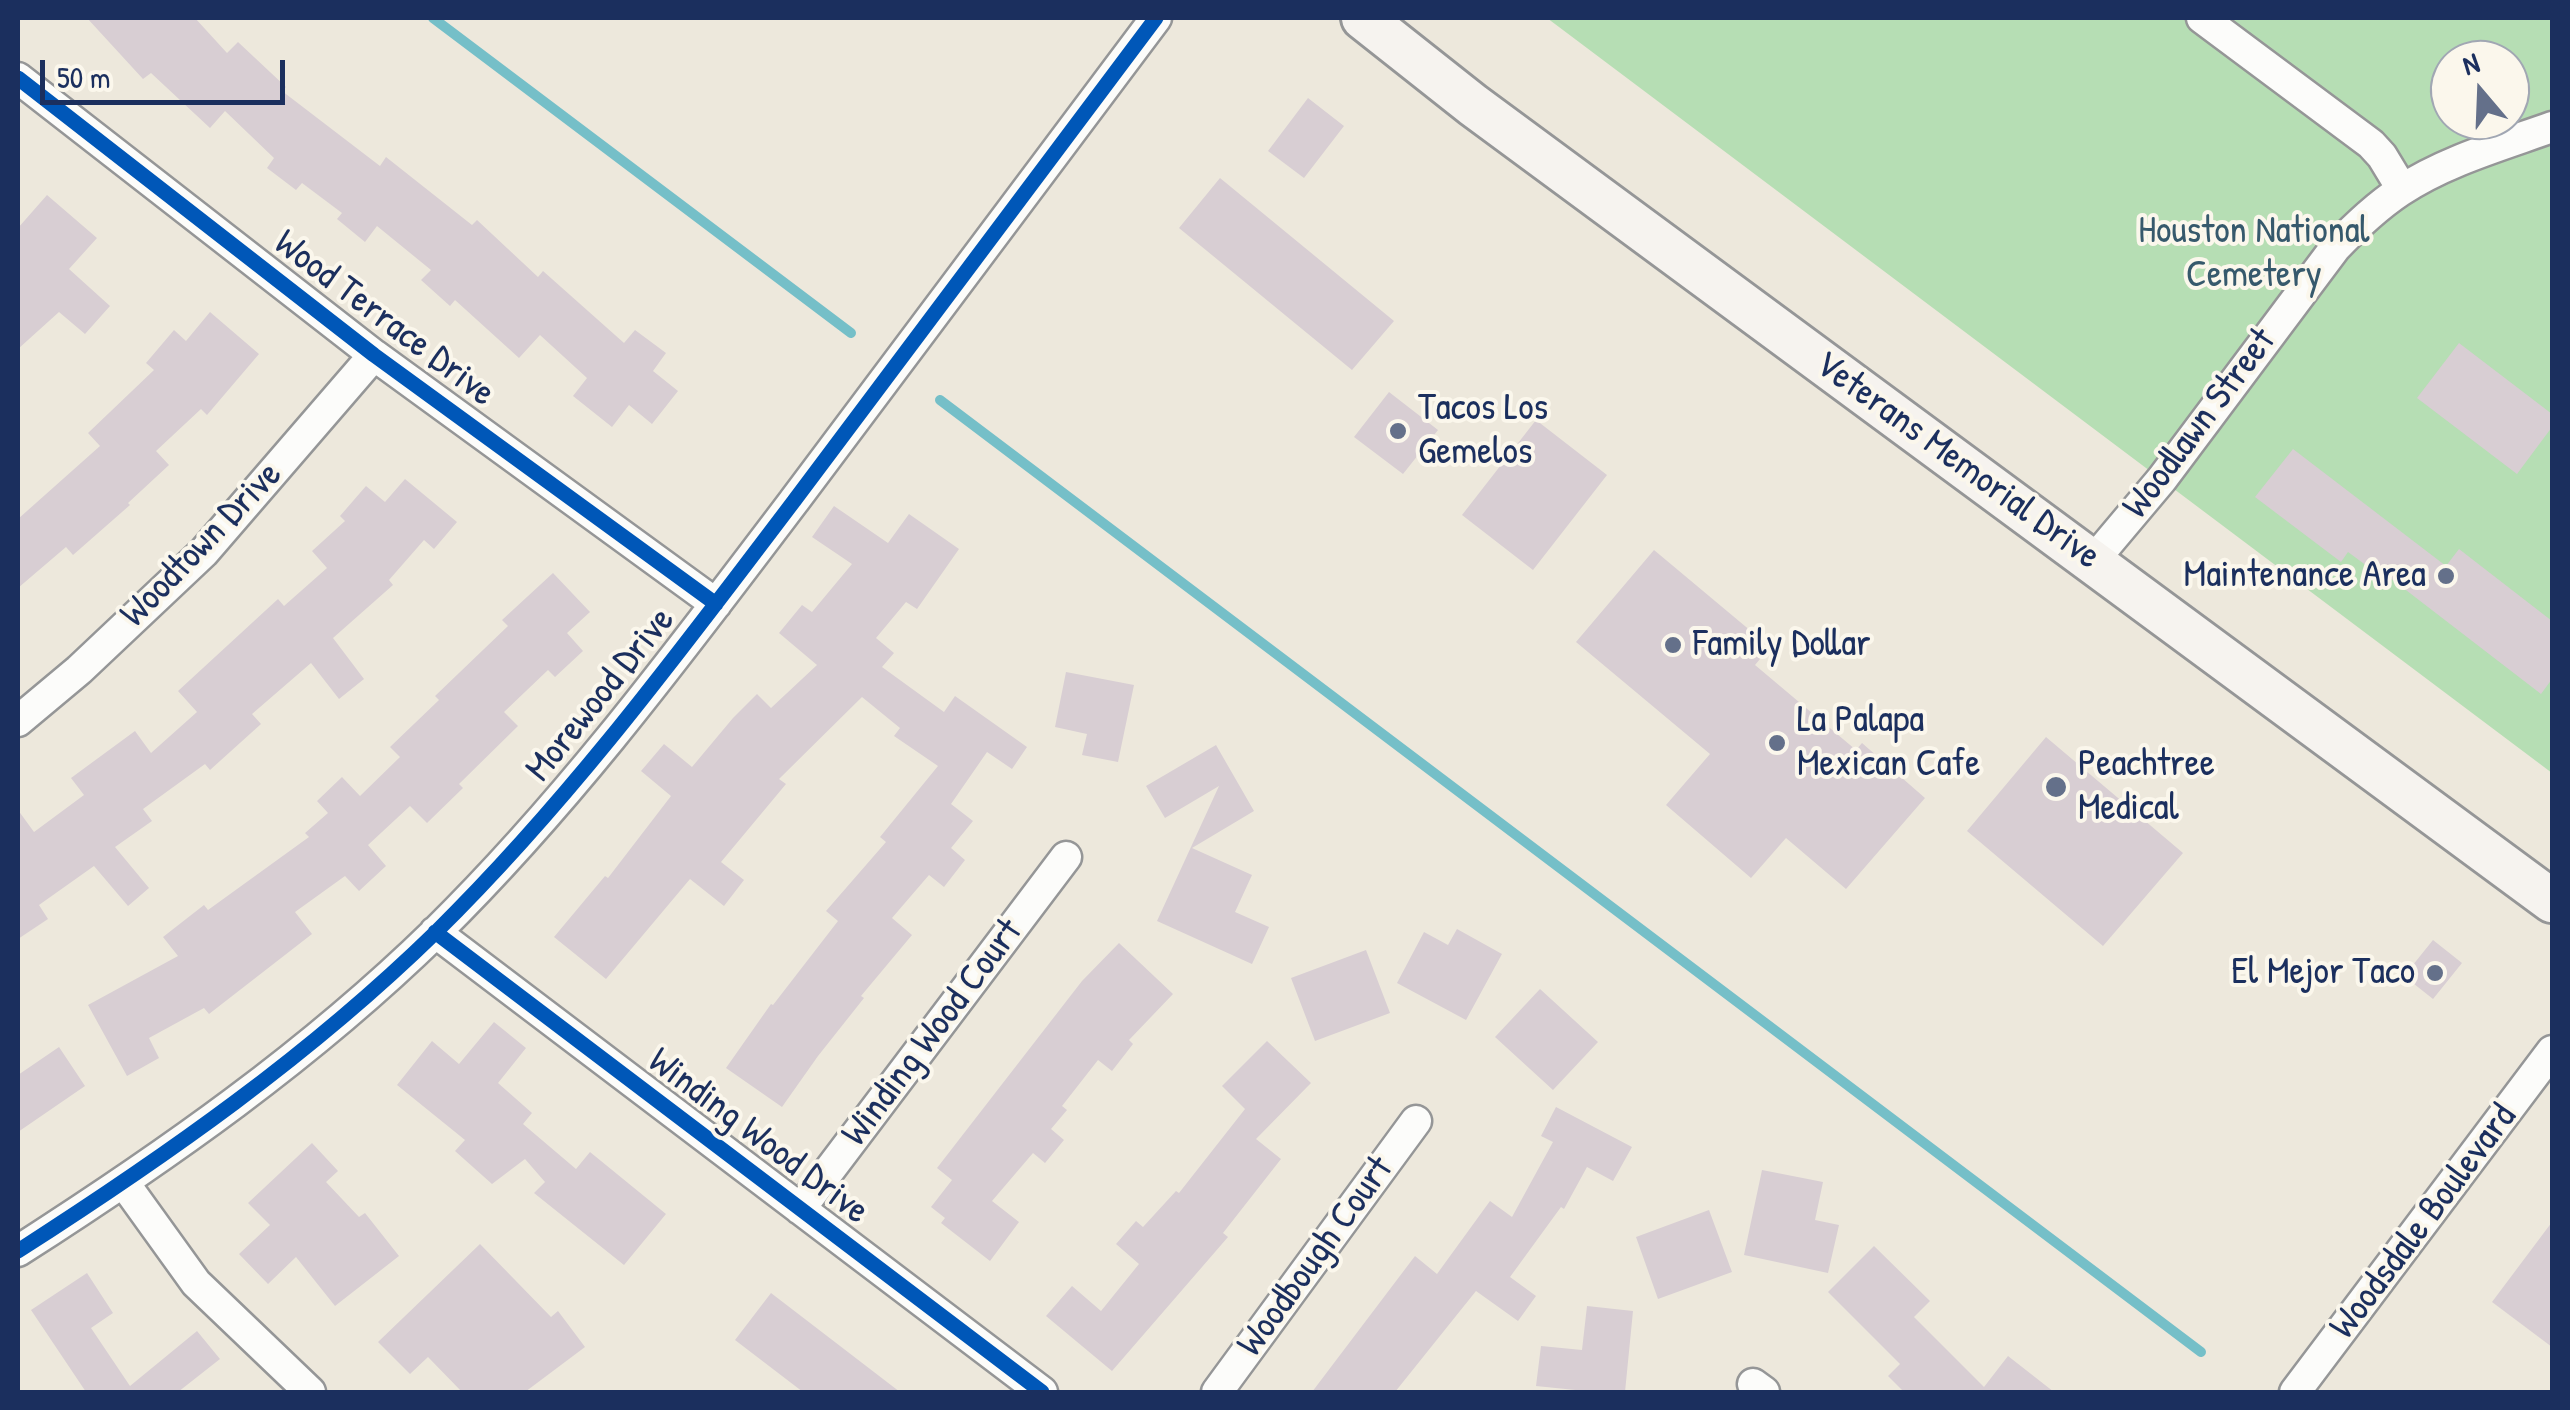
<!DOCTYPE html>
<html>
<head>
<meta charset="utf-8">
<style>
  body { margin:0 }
  #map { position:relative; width:2570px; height:1410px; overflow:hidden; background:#ede8dc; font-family:"Patrick Hand",sans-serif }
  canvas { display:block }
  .frame { position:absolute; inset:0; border:20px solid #1b2f5e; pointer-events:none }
  .north { position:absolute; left:2430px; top:40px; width:100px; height:100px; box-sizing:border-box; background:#fbf7ec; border:2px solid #a1a7b3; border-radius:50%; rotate:341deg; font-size:28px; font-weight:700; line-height:40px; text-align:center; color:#1b2f5e }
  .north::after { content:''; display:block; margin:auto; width:35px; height:45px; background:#64708a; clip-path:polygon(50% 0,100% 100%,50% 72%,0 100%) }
  .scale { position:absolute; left:40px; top:60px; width:245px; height:45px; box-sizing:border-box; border:5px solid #1b2f5e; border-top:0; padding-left:12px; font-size:30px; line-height:35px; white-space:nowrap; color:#1b2f5e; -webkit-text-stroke:8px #fbf7ec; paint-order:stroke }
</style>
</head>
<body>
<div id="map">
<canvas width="2570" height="1410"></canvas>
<div class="frame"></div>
<div class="north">N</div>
<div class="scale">50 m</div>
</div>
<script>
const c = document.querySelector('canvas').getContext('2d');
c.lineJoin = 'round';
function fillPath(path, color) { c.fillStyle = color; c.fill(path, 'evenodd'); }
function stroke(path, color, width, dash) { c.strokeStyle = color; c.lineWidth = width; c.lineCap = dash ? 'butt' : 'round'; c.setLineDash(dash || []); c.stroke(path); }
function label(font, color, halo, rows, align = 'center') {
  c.font = font + ' "Patrick Hand",sans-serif'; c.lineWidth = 8; c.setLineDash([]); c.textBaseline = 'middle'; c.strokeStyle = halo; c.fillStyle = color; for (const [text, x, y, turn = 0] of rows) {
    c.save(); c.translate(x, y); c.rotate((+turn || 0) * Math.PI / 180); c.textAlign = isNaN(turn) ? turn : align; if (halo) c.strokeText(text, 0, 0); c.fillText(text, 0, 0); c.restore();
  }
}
fillPath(new Path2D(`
  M1547 18H2552V773ZM2450 60H2510V120H2450Z`), '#b6deb4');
stroke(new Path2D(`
  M433 18 851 333
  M940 400 2201 1352`), '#75bfc8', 10);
fillPath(new Path2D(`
  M87 18H195L227 53 238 42 286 87 282 91 380 166 386 157 472 225 477 220 538 277 543 271 624 343 635 330 666 353 653 371 678 391 652 424 629 405 612 427 573 396 587 378 540 335 519 358 455 300 450 306 421 280 431 270 377 226 365 242 337 219 342 213 302 183 296 190 267 168 274 158 225 111 210 128 151 73 143 79Z
  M1308 98 1344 126 1304 178 1268 151Z
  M1220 178 1394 321 1352 370 1179 228Z
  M47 195 97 238 69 269 110 306 85 334 59 312 18 349V228Z
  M210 312 259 354 207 415 201 409 156 451 169 465 128 503 130 505 73 555 66 547 18 588V519L100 446 88 433 154 370 146 363 174 330 186 341Z
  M2459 343 2552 414V427L2517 474 2417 398Z
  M1389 392 1438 430 1403 474 1354 437Z
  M1536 420 1607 475 1533 570 1462 515Z
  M2293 449 2446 566 2459 549 2552 621V679L2541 694 2389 577 2386 580 2348 552 2341 562 2255 497Z
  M405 479 457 522 434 549 424 540 389 580 393 585 333 638 364 679 339 699 311 663 252 714 261 724 210 770 205 764 143 809 152 821 115 847 149 888 128 906 94 866 39 905 48 919 18 939V810L34 832 84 795 71 778 135 731 151 753 197 712 178 691 278 599 284 606 327 568 312 551 345 521 340 516 366 486 385 502Z
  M834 506 888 543 909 514 959 549 917 609 906 602 876 638 894 653 882 667 944 712 955 696 1027 747 1012 769 987 752 951 804 973 821 951 848 965 860 944 887 929 875 892 918 912 935 861 996 864 998 818 1056 782 1107 726 1068 771 1004 773 1005 838 921 826 911 886 842 880 837 938 766 894 736 900 728 862 697 779 779 786 784 721 862 744 880 724 906 690 879 606 979 554 937 605 876 608 878 671 796 641 771 664 744 692 767 733 718 757 694 771 708 817 665 779 633 802 605 812 612 852 564 812 537Z
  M1654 550 1770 647 1755 665 1856 750 1862 743 1925 798 1846 889 1786 838 1751 878 1666 805 1710 754 1576 642Z
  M553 573 590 612 567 633 583 651 555 677 548 670 504 712 518 726 459 784 463 788 427 823 410 806 368 845 386 866 359 891 345 876 295 912 312 934 209 1014 204 1008 149 1038 159 1058 127 1076 88 1005 178 956 163 937 204 905 208 910 309 837 305 833 328 813 317 801 342 777 360 796 400 757 390 747 439 700 435 696 508 626 502 620Z
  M1066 672 1134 685 1118 762 1082 755 1087 734 1055 727Z
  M2046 737 2183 853 2103 946 1967 831Z
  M1216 745 1254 811 1192 848 1252 875 1235 912 1269 927 1252 964 1157 921 1219 786 1165 818 1146 786Z
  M1457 929 1502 954 1466 1020 1397 983 1424 932 1448 945Z
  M2433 940 2462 963 2433 999 2404 976Z
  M1119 943 1173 994 1129 1040 1133 1044 1112 1071 1098 1060 1062 1106 1067 1110 1051 1129 1064 1140 1045 1163 1033 1153 992 1201 1019 1222 990 1261 941 1223 945 1218 931 1207 952 1180 937 1168 1082 981Z
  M1366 950 1390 1013 1315 1041 1291 978Z
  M1540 989 1598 1042 1553 1090 1495 1037Z
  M494 1022 526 1048 498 1083 532 1113 523 1124 576 1169 590 1152 666 1214 624 1265 534 1193 545 1182 525 1159 492 1184 455 1151 465 1140 397 1085 432 1041 459 1064Z
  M1267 1041 1311 1083 1256 1139 1281 1159 1223 1233 1228 1237 1112 1371 1046 1316 1072 1286 1101 1311 1139 1264 1116 1244 1136 1221 1143 1227 1176 1191 1179 1193 1245 1109 1222 1086Z
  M59 1047 85 1086 18 1132V1075Z
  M1556 1107 1632 1147 1613 1181 1587 1167 1564 1209 1561 1207 1510 1277 1536 1296 1518 1321 1476 1291 1395 1392H1312L1415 1256 1437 1274 1490 1201 1512 1217 1553 1142 1541 1136Z
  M312 1143 338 1171 326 1182 359 1217 365 1213 399 1256 335 1306 296 1257 268 1284 239 1254 270 1225 248 1203Z
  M1762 1170 1823 1182 1815 1220 1839 1225 1828 1273 1744 1255Z
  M1709 1210 1732 1272 1658 1299 1636 1237Z
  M2552 1222V1347L2492 1302Z
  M480 1244 551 1317 558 1311 585 1347 525 1392H462L428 1357 410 1374 378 1342Z
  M1874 1246 1930 1301 1914 1317 1984 1387 2008 1356 2054 1392H1904L1888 1376 1900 1364 1828 1292Z
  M87 1273 113 1313 91 1328 130 1386 197 1331 220 1359 178 1392H86L31 1310Z
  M771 1293 900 1392H803L735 1340Z
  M1587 1306 1633 1311 1625 1392H1595L1536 1386 1541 1346 1582 1350Z`), '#d8ced3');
const street = new Path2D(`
  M2202 18 2371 144 2382 156 2402 189
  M18 78 374 355 716 604
  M2093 561 2162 479 2335 248C2355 227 2376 207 2400 191 2445 161 2502 145 2552 127
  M18 721 79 670 204 552 374 355
  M435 932 1042 1392
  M124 1183 196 1283 310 1392
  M800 1209 1066 857
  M18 1251C166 1156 309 1056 436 932 570 800 681 650 794 501 915 340 1036 179 1156 18
  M1753 1384 1764 1392
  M1217 1392 1416 1121
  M2295 1392 2552 1051`);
const secondary = new Path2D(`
  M1363 18 1473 105 2552 901`);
stroke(street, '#959697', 35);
stroke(secondary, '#959697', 48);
stroke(street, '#fcfcfa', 30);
stroke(secondary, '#f6f3ef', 42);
stroke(new Path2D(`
  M18 78 374 355 716 604
  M435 932 1042 1392
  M18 1251C166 1156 309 1056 436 932 570 800 681 650 794 501 915 340 1036 179 1156 18`), '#0057b8', 15);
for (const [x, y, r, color] of [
  [1398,431,10,"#64708a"],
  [2446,576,10,"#64708a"],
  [1673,645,10,"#64708a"],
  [1777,743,10,"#64708a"],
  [2056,787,12,"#64708a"],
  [2435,973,10,"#64708a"]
]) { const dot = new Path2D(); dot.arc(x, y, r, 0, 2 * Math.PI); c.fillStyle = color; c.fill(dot); stroke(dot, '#fbf7ec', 4); }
label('38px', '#36596c', '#fbf7ec', [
  ["Houston National",2254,232],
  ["Cemetery",2254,276]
]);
label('38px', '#1b2f5e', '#fbf7ec', [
  ["Wood Terrace Drive",384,319,37],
  ["Woodlawn Street",2200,424,-53],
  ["Veterans Memorial Drive",1957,461,36],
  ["Woodtown Drive",202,545,-46],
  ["Morewood Drive",601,695,-51],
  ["Winding Wood Court",933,1033,-53],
  ["Winding Wood Drive",758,1137,37],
  ["Woodsdale Boulevard",2424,1222,-53],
  ["Woodbough Court",1316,1257,-54]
]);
label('38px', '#1b2f5e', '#fbf7ec', [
  ["Tacos Los",1418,409],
  ["Gemelos",1418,453],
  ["Maintenance Area",2426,576,"right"],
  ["Family Dollar",1693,645],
  ["La Palapa",1797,721],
  ["Mexican Cafe",1797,765],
  ["Peachtree",2078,765],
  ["Medical",2078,809],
  ["El Mejor Taco",2415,973,"right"]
], 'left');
</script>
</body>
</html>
